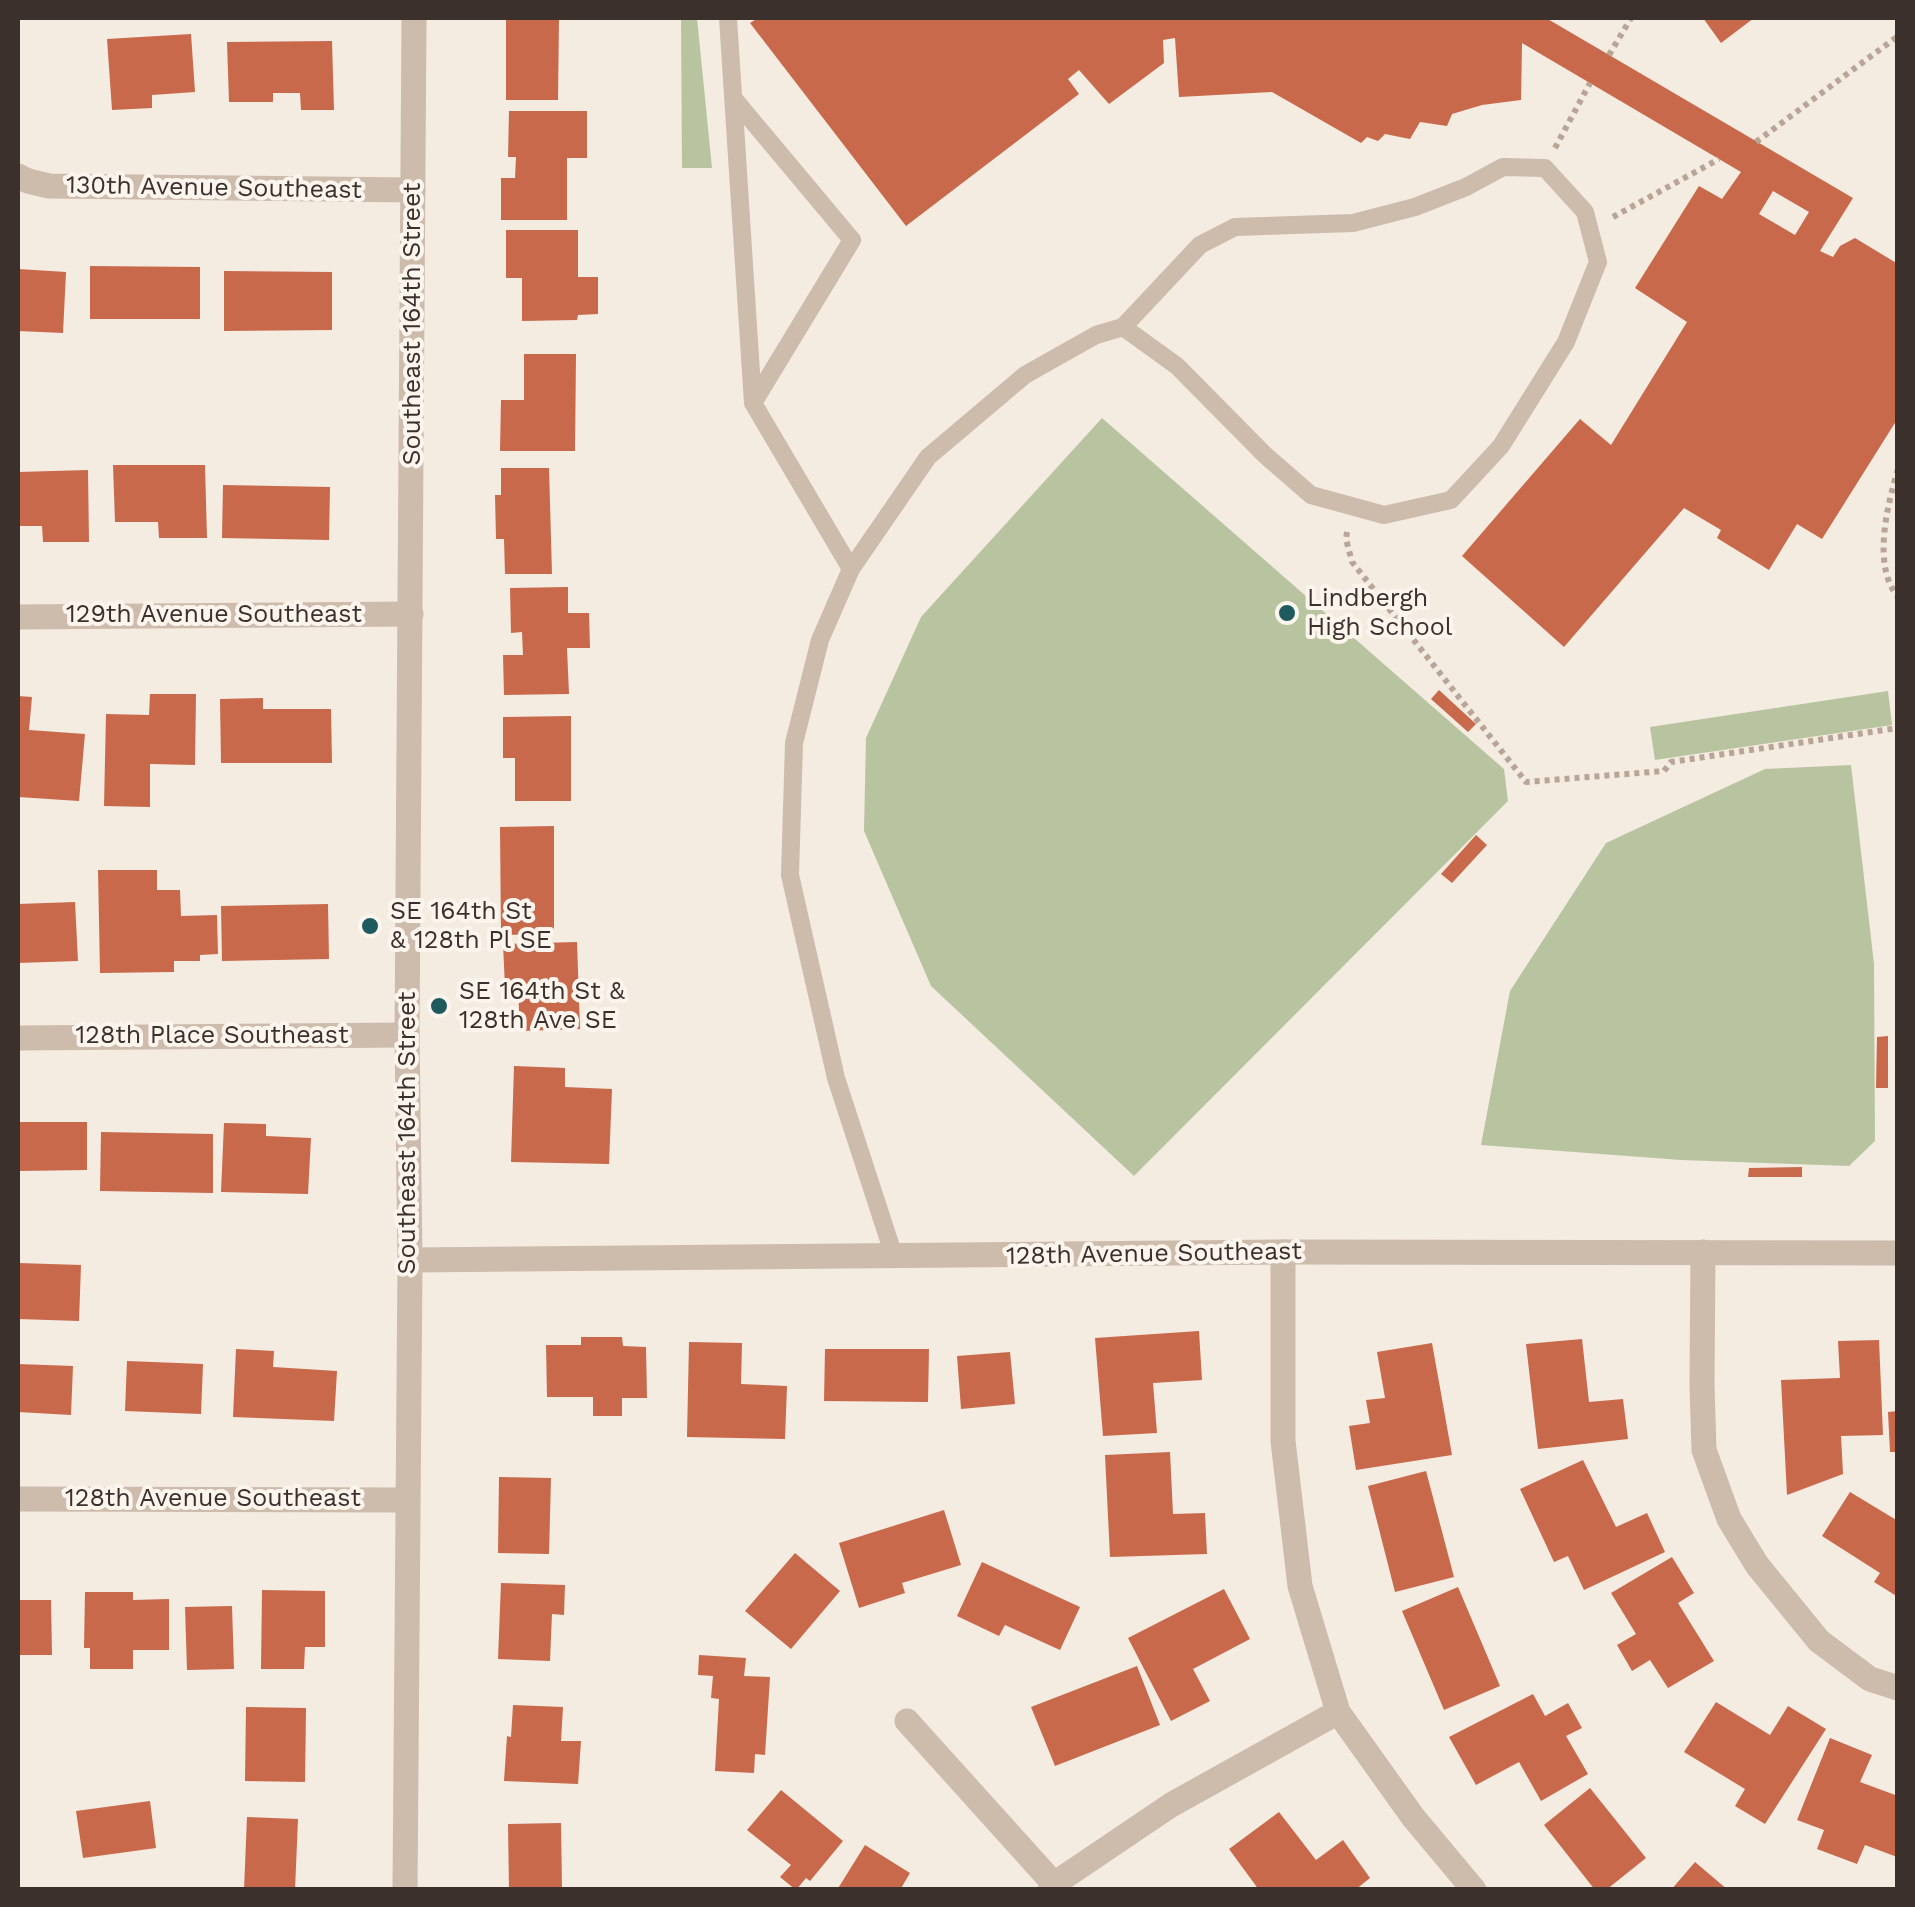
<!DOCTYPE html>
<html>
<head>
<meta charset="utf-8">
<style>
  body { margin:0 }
  #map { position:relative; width:1915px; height:1907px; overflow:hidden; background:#f4ebe1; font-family:"Work Sans",sans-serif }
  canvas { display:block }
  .frame { position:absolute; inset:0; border:20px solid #3b302b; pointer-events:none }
</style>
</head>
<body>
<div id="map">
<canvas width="1915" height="1907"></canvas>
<div class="frame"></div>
</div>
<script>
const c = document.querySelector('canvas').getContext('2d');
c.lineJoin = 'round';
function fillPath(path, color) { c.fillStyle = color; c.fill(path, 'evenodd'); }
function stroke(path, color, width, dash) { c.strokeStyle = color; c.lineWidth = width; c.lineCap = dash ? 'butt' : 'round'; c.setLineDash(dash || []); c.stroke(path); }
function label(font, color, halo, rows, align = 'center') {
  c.font = font + ' "Work Sans",sans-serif'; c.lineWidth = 8; c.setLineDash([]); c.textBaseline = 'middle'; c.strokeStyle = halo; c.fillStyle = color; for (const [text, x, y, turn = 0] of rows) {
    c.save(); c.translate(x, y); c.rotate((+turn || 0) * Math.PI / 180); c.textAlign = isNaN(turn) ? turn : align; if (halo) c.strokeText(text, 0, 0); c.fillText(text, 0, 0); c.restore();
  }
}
fillPath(new Path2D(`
  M681 18H697L712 168H682Z
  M1102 418 1504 769 1508 801 1134 1176 931 986 864 831 866 738 921 617Z
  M1888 691 1892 725 1655 760 1650 727Z
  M1851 765 1874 964 1875 1141 1849 1166 1681 1160 1481 1145 1510 991 1606 843 1765 769Z`), '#b8c4a0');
fillPath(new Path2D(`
  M506 18H559L558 100H506Z
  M758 18H1546L1853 198 1820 251 1833 257 1840 246 1855 238 1898 264V418L1822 539 1797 524 1769 570 1717 538 1721 530 1684 508 1564 647 1462 556 1580 419 1611 445 1687 322 1635 288 1699 186 1722 199 1741 172 1522 43 1521 100 1482 105 1452 114 1447 126 1420 122 1410 139 1385 134 1378 141 1367 137 1361 143 1272 92 1179 97 1175 38 1163 40 1164 63 1109 104 1079 70 1068 79 1079 94 906 226 750 23ZM1773 191 1809 212 1795 235 1759 214Z
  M1703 18H1754L1721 43Z
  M191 34 195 92 152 95V108L112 110 107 39Z
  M332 41 334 110H301L300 93H273V102H229L227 42Z
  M509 111H587V158H567V220H501V178H515L516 157H508Z
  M506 230H578V277H598V314L578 315 577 320 522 321V278H506Z
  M90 266 200 267V319H90Z
  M18 269 66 272 63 333 18 331Z
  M224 271 332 272V330L224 331Z
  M524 354H576L575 451H500L501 400H524Z
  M113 465H205L207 538H159L158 522H115Z
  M501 468H549L552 574H505L504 539H496L495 495H501Z
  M88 470 89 542H43L42 526H18V472Z
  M223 485 330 487 329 540 222 538Z
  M568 587V613H589L590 648H567L569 694 504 695 503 655H523L522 632 511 633 510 588Z
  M1439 690 1476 724 1468 732 1431 699Z
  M150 694H196L195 765 150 764V807L104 806 106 714 149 715Z
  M18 696 32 697 29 730 85 734 79 801 18 797Z
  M263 698V709H331L332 763H221L220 699Z
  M571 716V801H515V758H503V717Z
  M554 826V934L501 935 500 827Z
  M1476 835 1487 845 1452 883 1441 874Z
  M98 870H157V890H180L181 916 217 915 218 954 200 955V961H174V972L100 973Z
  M75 902 78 961 18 963V904Z
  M328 904 329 959 222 961 221 906Z
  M577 942 580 1029 520 1031 518 987H505L503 944Z
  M1888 1036V1088H1876L1877 1037Z
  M514 1066 565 1068V1087L612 1089 609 1164 511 1162Z
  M18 1122H87V1170L18 1171Z
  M224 1123 266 1124V1136L311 1138 308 1194 221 1192Z
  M101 1132 213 1134V1193L100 1191Z
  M1802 1167V1177H1748L1749 1168Z
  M18 1263 81 1265 79 1321 18 1319Z
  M1199 1331 1202 1380 1153 1383 1157 1433 1103 1436 1095 1338Z
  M581 1337H622L623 1346 646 1347 647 1398H622V1416H593V1397H547L546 1345H581Z
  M1582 1339 1589 1402 1623 1399 1628 1439 1538 1449 1526 1344Z
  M1879 1340 1883 1435 1841 1436 1843 1474 1787 1495 1781 1380 1840 1378 1838 1341Z
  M689 1342 742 1343 741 1384 787 1386 785 1439 687 1437Z
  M1432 1343 1452 1455 1356 1470 1349 1426 1370 1423 1366 1400 1385 1398 1377 1352Z
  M236 1349 274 1351 273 1367 337 1371 334 1421 233 1417Z
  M825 1349H929L928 1402 824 1401Z
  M1010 1352 1015 1404 961 1409 957 1356Z
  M127 1361 203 1364 201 1414 125 1411Z
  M18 1364 73 1366 71 1415 18 1412Z
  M1898 1411V1452H1890L1888 1412Z
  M1170 1452 1173 1514 1205 1513 1207 1554 1110 1557 1105 1455Z
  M1583 1460 1616 1527 1647 1513 1665 1552 1584 1590 1568 1556 1554 1562 1520 1489Z
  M1426 1471 1454 1577 1395 1592 1368 1486Z
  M499 1477 551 1478 549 1554 498 1553Z
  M1850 1492 1898 1521V1597L1874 1582 1880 1573 1822 1536Z
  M944 1510 961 1565 902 1583 905 1593 859 1608 839 1543Z
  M795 1553 840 1591 791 1649 745 1611Z
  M1672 1557 1694 1593 1678 1603 1714 1661 1668 1688 1650 1660 1632 1671 1617 1645 1636 1634 1611 1593Z
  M982 1562 1080 1607 1060 1650 1005 1625 999 1636 957 1616Z
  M501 1583 565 1585 564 1615 552 1614 550 1661 498 1659Z
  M1458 1587 1500 1686 1444 1710 1402 1611Z
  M1224 1589 1250 1639 1193 1669 1210 1701 1171 1721 1128 1638Z
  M262 1590 325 1591V1647H305L304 1669H261Z
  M85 1592H133V1600L169 1599V1650H133V1669H90V1648H84Z
  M18 1600H51L52 1655H18Z
  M232 1606 234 1669 187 1670 185 1607Z
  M699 1655 746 1658 744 1676 770 1677 765 1755 755 1754 754 1773 715 1771 719 1699 711 1698 713 1676 698 1675Z
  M1137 1666 1160 1725 1055 1766 1031 1707Z
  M1533 1694 1545 1716 1568 1703 1582 1728 1566 1736 1588 1774 1541 1801 1519 1762 1476 1785 1449 1737Z
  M1716 1702 1770 1735 1788 1706 1826 1729 1765 1824 1735 1806 1745 1789 1684 1752Z
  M513 1705 563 1707 561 1741H581L578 1784 504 1781 507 1736 511 1737Z
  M246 1707 306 1708 305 1782 245 1781Z
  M1830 1738 1872 1755 1860 1782 1898 1796 1897 1857 1865 1845 1857 1864 1817 1849 1824 1830 1797 1820Z
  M1590 1788 1646 1858 1606 1890H1595L1544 1825Z
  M781 1790 843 1841 810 1881 806 1878 796 1890 780 1877 791 1865 747 1830Z
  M150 1801 156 1848 83 1858 76 1811Z
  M1279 1812 1316 1860 1343 1840 1370 1878 1355 1890H1259L1229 1849Z
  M247 1817 298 1819 295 1890H244Z
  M561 1823 562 1890H509L508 1824Z
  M865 1845 910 1873 900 1890H837Z
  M1695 1862 1728 1890H1671Z`), '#c8694b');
stroke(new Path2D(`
  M1609 55 1631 18
  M1756 142 1898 36
  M1555 148 1590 83
  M1613 217 1719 159
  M1898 469C1887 506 1872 566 1898 597
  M1347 532 1346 539 1352 562 1526 782 1664 771 1671 762 1898 728`), '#b9a596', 6, [5, 5]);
stroke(new Path2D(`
  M728 18 753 403 851 569
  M734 99 852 240 753 403
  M894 1256 836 1078 790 875 794 743 820 640 851 569 928 457 1025 375 1096 335 1123 327 1200 245 1235 227 1353 223 1415 207 1466 187 1503 167 1545 168 1585 212 1598 262 1566 342 1501 446 1451 500 1384 515 1311 495 1265 455 1177 366 1123 327`), '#cdbbac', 18);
stroke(new Path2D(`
  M18 176 28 181 49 186 413 190
  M18 617 411 614
  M18 1038 407 1035
  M1283 1252V1441L1300 1586 1338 1712 1413 1817 1474 1890
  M1703 1252 1702 1386 1704 1450 1729 1519 1757 1565 1819 1641 1870 1679 1898 1688
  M18 1499 408 1500
  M907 1721 1054 1884
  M405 1890 410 1260
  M1050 1890 1054 1884 1171 1805 1338 1712`), '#cdbbac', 25);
stroke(new Path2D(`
  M414 18 407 1035 410 1260 1283 1252 1898 1253`), '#cdbbac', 25);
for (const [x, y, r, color] of [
  [1287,613,10,"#1f5a5e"],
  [370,926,10,"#1f5a5e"],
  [439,1006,10,"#1f5a5e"]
]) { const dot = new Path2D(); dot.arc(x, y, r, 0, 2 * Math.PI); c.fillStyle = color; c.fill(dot); stroke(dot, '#fbf5ee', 4); }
label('25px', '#3b302b', '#fbf5ee', [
  ["130th Avenue Southeast",214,188,1],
  ["Southeast 164th Street",413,324,-90],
  ["129th Avenue Southeast",214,615],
  ["128th Place Southeast",212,1036],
  ["Southeast 164th Street",408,1133,-90],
  ["128th Avenue Southeast",1154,1254,-1],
  ["128th Avenue Southeast",213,1499]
]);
label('25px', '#3b302b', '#fbf5ee', [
  ["Lindbergh",1307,599],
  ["High School",1307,628],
  ["SE 164th St",390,912],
  ["& 128th Pl SE",390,941],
  ["SE 164th St &",459,992],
  ["128th Ave SE",459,1021]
], 'left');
</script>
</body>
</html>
